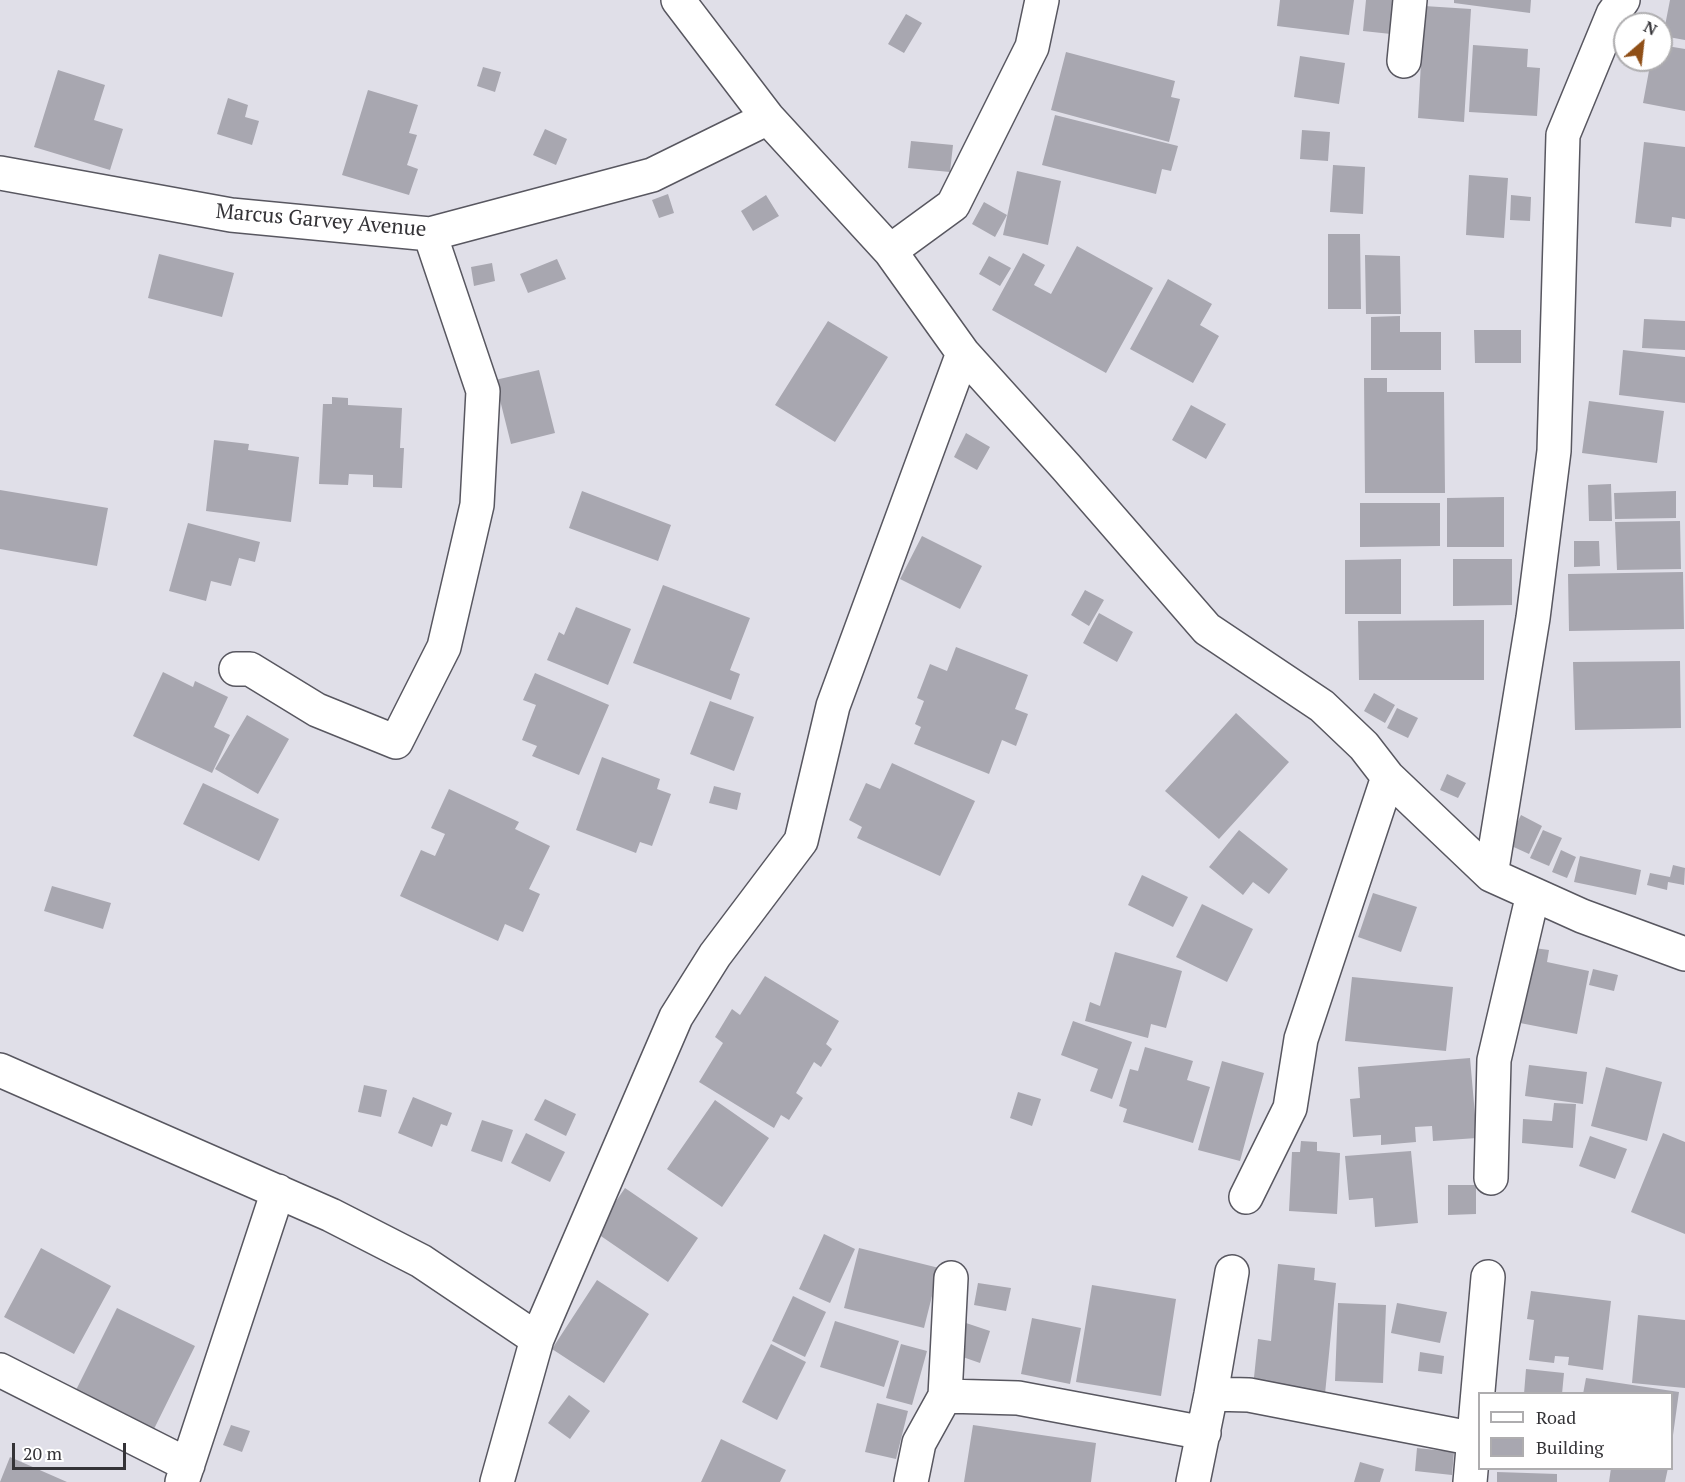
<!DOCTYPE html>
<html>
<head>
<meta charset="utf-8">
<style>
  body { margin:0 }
  #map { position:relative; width:1685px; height:1482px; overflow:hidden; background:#e0dfe8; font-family:"PT Serif",serif }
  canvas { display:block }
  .legend { position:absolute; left:1478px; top:1392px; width:195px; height:78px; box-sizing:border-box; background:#fff; border:2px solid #aeadaf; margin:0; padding:8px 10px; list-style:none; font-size:18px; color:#343337 }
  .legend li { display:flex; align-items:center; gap:12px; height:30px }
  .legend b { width:30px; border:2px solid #aeadaf }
  .north { position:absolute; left:1613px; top:12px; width:60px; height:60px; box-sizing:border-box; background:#fff; border:2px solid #aeadaf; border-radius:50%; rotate:28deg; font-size:16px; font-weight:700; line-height:24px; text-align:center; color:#343337 }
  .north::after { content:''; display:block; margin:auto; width:21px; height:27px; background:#8f4f17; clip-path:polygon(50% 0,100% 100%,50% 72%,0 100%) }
  .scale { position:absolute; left:12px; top:1443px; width:114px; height:27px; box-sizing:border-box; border:3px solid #343337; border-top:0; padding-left:8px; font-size:18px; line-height:21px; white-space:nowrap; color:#343337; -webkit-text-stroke:4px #fff; paint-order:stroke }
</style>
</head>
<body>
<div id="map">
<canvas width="1685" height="1482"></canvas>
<ul class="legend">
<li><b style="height:8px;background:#fff"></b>Road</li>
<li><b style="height:16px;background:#a8a7b0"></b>Building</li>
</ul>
<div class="north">N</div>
<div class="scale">20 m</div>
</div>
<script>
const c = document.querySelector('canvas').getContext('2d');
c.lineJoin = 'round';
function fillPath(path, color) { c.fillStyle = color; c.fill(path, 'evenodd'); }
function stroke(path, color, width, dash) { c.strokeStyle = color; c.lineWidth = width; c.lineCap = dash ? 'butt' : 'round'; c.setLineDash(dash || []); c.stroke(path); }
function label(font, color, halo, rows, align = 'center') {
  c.font = font + ' "PT Serif",serif'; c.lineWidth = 4.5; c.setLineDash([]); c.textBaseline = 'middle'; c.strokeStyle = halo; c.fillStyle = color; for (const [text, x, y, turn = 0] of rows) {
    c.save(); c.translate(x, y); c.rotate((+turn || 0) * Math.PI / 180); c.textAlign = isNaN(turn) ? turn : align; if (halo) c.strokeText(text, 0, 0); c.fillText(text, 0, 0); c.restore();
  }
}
fillPath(new Path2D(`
  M1280 0H1354L1349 35 1277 26Z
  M1366 0H1394L1391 34 1363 31Z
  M1454 0H1531L1530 13 1454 3Z
  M1670 0H1685V40L1663 36Z
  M1424 6 1471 9 1464 122 1418 118Z
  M906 14 922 23 904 53 888 44Z
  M1473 45 1528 49 1527 67 1540 68 1537 116 1469 112Z
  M1661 45 1685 49V111L1643 103 1651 60H1661Z
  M1066 52 1175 81 1171 97 1180 99 1169 142 1051 110Z
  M1300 56 1345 63 1339 104 1294 97Z
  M483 67 501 72 495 92 477 86Z
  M58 70 105 85 94 120 123 129 110 170 34 147Z
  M368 90 418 105 409 133 417 135 407 165 418 169 409 195 342 175Z
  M228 98 248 105 245 117 259 121 252 145 217 134Z
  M1055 115 1178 146 1171 171 1162 169 1156 194 1042 165Z
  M545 129 567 139 556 165 533 155Z
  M1302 130 1330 132 1328 161 1300 159Z
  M911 141 953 145 950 172 908 168Z
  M1644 142 1685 147V219L1672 217 1671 227 1635 223Z
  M1333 165 1365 167 1363 214 1330 212Z
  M1017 171 1061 181 1048 245 1003 235Z
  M1469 175 1508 178 1504 238 1466 235Z
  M668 194 674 213 659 218 652 200Z
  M766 195 779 216 753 231 741 211Z
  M1511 195 1531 197 1530 221 1510 220Z
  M984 202 1007 215 995 237 972 224Z
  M1328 234H1360L1361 309H1328Z
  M1077 246 1153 288 1106 373 992 310 1023 253 1045 265 1034 285 1051 294Z
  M159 254 234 273 222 317 148 298Z
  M1365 255 1400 256 1401 314H1366Z
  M989 256 1011 268 1000 286 979 274Z
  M557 259 566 279 528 293 520 274Z
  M492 263 495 281 474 286 471 267Z
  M1168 279 1212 304 1200 325 1219 336 1193 383 1130 349Z
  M1400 316V332H1441V370H1371V317Z
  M1644 319 1685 321V350L1642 348Z
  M828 321 888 357 835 442 775 405Z
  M1474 330H1521V363H1475Z
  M1623 350 1685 357V403L1619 395Z
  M539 370 555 433 511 444 495 380Z
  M1364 378H1387V392H1444L1445 493H1365Z
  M332 397 348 398V405L402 408 400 448H404L402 488 373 487V475L349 474 348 485 319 484 323 404H332Z
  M1589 401 1664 411 1657 463 1582 453Z
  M1191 405 1226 424 1206 459 1172 440Z
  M966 433 990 447 977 470 954 457Z
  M214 440 249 444 248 450 299 457 291 522 206 511Z
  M1611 484 1612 521H1589L1588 485Z
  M0 490 108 508 97 566 0 549Z
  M582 491 671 525 658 561 569 528Z
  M1676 491V518L1615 519 1614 493Z
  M1504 497V547H1447V498Z
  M1360 503H1440V546L1360 547Z
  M1680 521 1681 569 1617 570 1615 522Z
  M188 523 260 542 255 562 239 558 231 586 211 581 206 601 169 591Z
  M922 536 982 566 960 609 900 579Z
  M1574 541H1599L1600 566 1574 567Z
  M1401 559V614H1345V560Z
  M1453 559H1512V605L1453 606Z
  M1683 572 1684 629 1569 631 1568 574Z
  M663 585 750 618 730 670 740 674 731 700 633 663Z
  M1085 590 1104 600 1089 626 1071 615Z
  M576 607 631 629 608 685 547 660 559 632 564 635Z
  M1099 613 1133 632 1117 662 1083 643Z
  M1484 620V680H1359L1358 621Z
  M956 647 1028 675 1015 709 1028 714 1016 746 1002 740 989 774 914 744 921 727 915 724 924 701 917 698 930 664 947 671Z
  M1680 661 1681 728 1575 730 1573 662Z
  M163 672 193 687 195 681 228 697 214 727 230 735 212 773 133 736Z
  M535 673 609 705 579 775 532 756 537 746 522 740 536 705 523 700Z
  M1374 693 1395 705 1385 723 1364 711Z
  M710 701 754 717 734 771 690 754Z
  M1397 708 1418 718 1408 738 1387 728Z
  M1236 713 1289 762 1219 839 1165 791Z
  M247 715 289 739 258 794 215 769Z
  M602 757 660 779 657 789 671 794 652 846 640 842 636 853 576 830Z
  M892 763 975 801 940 876 857 838 862 827 849 820 866 783 880 789Z
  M1447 774 1466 783 1458 798 1440 790Z
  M203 783 279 819 259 861 183 824Z
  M714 786 741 793 737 810 709 803Z
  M449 789 519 822 515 829 550 846 529 889 540 894 523 932 505 924 498 941 400 896 421 850 435 856 445 834 431 828Z
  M1521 815 1542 826 1529 854 1507 844Z
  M1239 830 1288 869 1269 894 1253 882 1243 895 1209 867Z
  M1543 830 1562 838 1549 866 1530 858Z
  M1561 850 1576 857 1567 878 1552 872Z
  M1580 856 1641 870 1636 895 1574 882Z
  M1673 865 1685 868 1684 885 1668 882 1667 890 1647 885 1650 873 1670 877Z
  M1142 875 1188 897 1173 927 1128 905Z
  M52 886 111 903 103 929 44 911Z
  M1373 893 1417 907 1401 952 1358 937Z
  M1202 904 1253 929 1227 982 1176 957Z
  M1534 948 1549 950 1547 962 1589 971 1577 1034 1520 1023Z
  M1115 952 1182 971 1166 1028 1151 1024 1148 1038 1085 1021 1090 1002 1100 1006Z
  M1593 969 1618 975 1614 991 1589 985Z
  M765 976 839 1021 826 1044 832 1049 821 1067 814 1062 796 1093 803 1098 789 1120 781 1115 774 1128 699 1082 723 1043 715 1037 732 1009 740 1015Z
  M1352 977 1453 987 1446 1051 1345 1041Z
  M1073 1021 1132 1042 1112 1099 1090 1091 1098 1069 1061 1055Z
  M1145 1047 1193 1061 1187 1080 1210 1087 1193 1143 1123 1122 1127 1109 1119 1106 1130 1069 1138 1071Z
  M1470 1058 1477 1138 1433 1141 1432 1126 1415 1127 1416 1142 1381 1145V1135L1353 1137 1350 1099 1360 1098 1358 1067Z
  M1222 1061 1264 1073 1240 1161 1198 1150Z
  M1529 1065 1587 1072 1583 1104 1525 1096Z
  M1606 1067 1662 1082 1647 1141 1591 1126Z
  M364 1085 387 1090 381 1117 358 1112Z
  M1018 1092 1041 1099 1032 1126 1010 1118Z
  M413 1097 452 1113 447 1126 441 1124 432 1147 398 1133Z
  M545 1099 576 1114 566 1136 534 1120Z
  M715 1100 769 1138 722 1207 667 1169Z
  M1554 1103 1576 1104 1573 1148 1522 1143 1523 1119 1552 1121Z
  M482 1120 513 1130 502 1162 471 1151Z
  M526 1133 565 1152 550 1182 511 1163Z
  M1663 1133 1685 1142V1234L1631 1212Z
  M1590 1136 1627 1149 1615 1179 1579 1166Z
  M1301 1141 1317 1142V1151L1340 1153 1337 1214 1289 1211 1292 1152H1300Z
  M1411 1151 1418 1223 1375 1227 1373 1198 1349 1200 1345 1156Z
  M1448 1185H1476V1214L1448 1215Z
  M625 1188 698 1238 668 1282 595 1232Z
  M824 1234 855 1249 830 1303 799 1289Z
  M41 1248 111 1286 74 1354 4 1317Z
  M859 1248 939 1268 924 1328 844 1308Z
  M1278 1264 1315 1268 1314 1280 1336 1283 1325 1394 1253 1387 1258 1339 1271 1341Z
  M597 1280 649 1314 604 1383 552 1349Z
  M978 1283 1011 1288 1006 1311 974 1305Z
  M1092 1285 1176 1299 1161 1396 1076 1382Z
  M1531 1291 1611 1301 1603 1370 1568 1365 1569 1357 1555 1356 1554 1363 1529 1360 1534 1320 1527 1319Z
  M793 1296 826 1312 805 1357 772 1341Z
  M1338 1303 1386 1305 1383 1383 1335 1381Z
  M1397 1303 1447 1312 1440 1343 1391 1333Z
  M117 1308 195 1346 153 1431 75 1392Z
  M1638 1315 1685 1320V1388L1632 1383Z
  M1032 1318 1081 1328 1070 1384 1021 1374Z
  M835 1321 899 1341 884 1387 820 1367Z
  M966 1323 990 1331 980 1363 957 1355Z
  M771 1344 806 1362 777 1420 742 1402Z
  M901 1344 927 1351 912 1405 886 1398Z
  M1420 1352 1444 1356 1442 1374 1418 1371Z
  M1526 1369 1564 1373 1562 1394H1524Z
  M1586 1378 1679 1392 1673 1435 1672 1394H1583Z
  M569 1395 590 1411 570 1439 548 1423Z
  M877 1403 908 1411 896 1459 865 1452Z
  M231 1425 250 1431 242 1452 223 1445Z
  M973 1425 1096 1443 1091 1482H964Z
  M721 1439 786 1470 780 1482H701Z
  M1417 1448 1454 1452 1452 1475 1415 1471Z
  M10 1457 67 1482H0Z
  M1360 1462 1384 1469 1380 1482H1354Z
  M1611 1468H1668L1665 1482H1609Z
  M1497 1472 1557 1474V1482H1497Z`), '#a8a7b0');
const minor = new Path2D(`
  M678 0 768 118 890 251 963 353 1066 467 1207 629 1322 706 1364 746 1388 777 1491 875 1582 916 1685 954
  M1404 61 1410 0
  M0 173 231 215 430 234 652 175 768 118
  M890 251 953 205 1032 47 1042 0
  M236 669H250L317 710 396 742 444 647 477 505 483 391 430 234
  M1491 875 1533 618 1554 451 1563 135 1613 14 1623 0
  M0 1070 331 1215 421 1261 537 1339
  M1491 1178 1494 1060 1533 894
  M1246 1197 1290 1108 1301 1039 1388 777
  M0 1370 188 1465
  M1211 1394 1249 1395 1475 1439
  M945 1396 1018 1398 1204 1433
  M182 1482 278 1191
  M497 1482 537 1339 676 1017 715 955 801 841 833 706 963 353
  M911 1482 919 1443 945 1396 951 1278
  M1193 1482 1211 1394 1232 1272
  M1470 1482 1488 1277`);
stroke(minor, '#585760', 36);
stroke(minor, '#fff', 33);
label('21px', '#343337', '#fff', [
  ["Marcus Garvey Avenue",321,221,5]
]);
</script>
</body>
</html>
